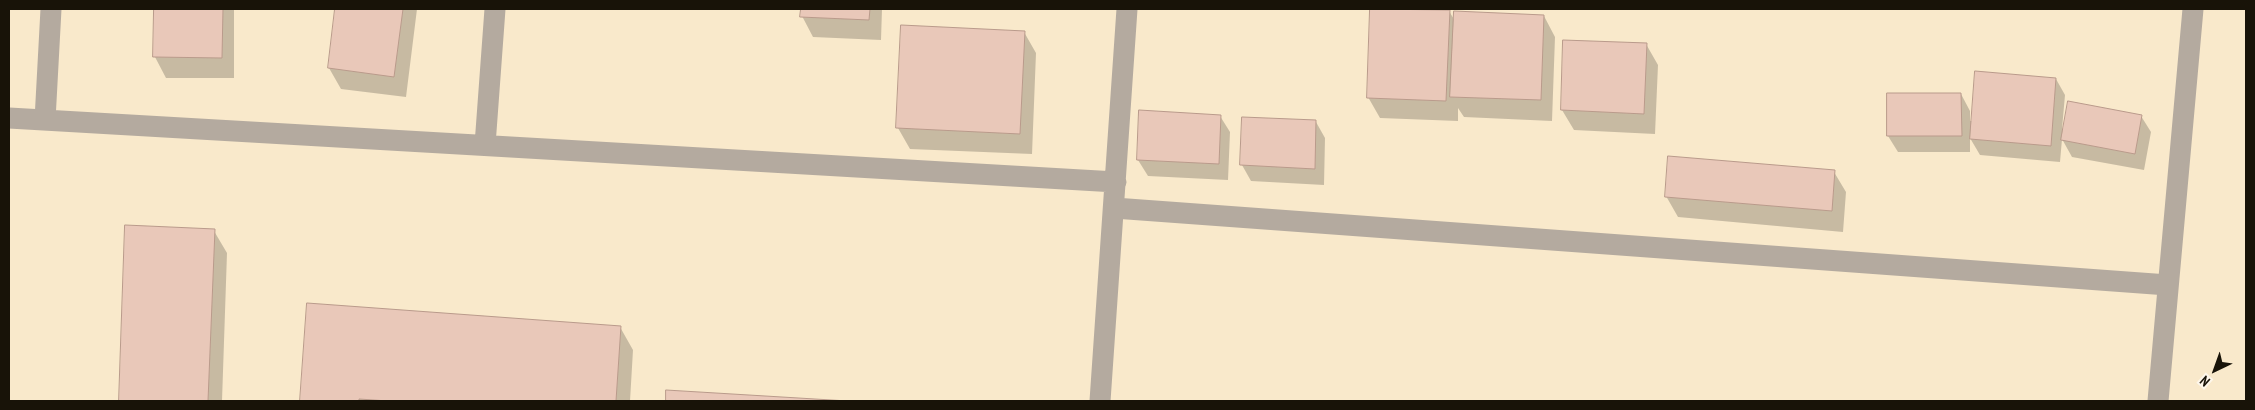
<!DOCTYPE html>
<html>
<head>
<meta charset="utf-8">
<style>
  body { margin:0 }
  #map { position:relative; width:2255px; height:410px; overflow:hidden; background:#f9e9cb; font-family:"PT Sans Narrow",sans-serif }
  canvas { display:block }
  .frame { position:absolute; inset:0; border:10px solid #181308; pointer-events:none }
  .north { position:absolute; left:2190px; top:345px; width:50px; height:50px; -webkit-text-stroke:4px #fef7eb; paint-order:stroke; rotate:222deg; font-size:14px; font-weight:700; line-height:20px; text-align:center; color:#181308 }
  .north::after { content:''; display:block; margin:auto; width:18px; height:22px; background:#181308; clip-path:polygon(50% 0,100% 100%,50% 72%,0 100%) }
</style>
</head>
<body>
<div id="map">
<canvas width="2255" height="410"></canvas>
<div class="frame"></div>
<div class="north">N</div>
</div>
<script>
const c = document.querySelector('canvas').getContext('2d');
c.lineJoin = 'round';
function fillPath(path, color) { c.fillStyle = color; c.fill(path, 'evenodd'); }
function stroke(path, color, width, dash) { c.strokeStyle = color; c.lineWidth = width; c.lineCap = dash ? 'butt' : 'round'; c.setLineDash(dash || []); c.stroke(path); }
fillPath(new Path2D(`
  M155 9H234V78H166L155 57Z
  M336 9H417L406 97 341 89 329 68Z
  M802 9H882L881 40 813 37 802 16Z
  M1371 9 1449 11 1455 21 1544 16 1555 37 1552 121 1464 117 1458 108V121L1380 118 1368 97Z
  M1024 32 1036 53 1032 154 910 149 898 128Z
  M1646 44 1658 65 1655 134 1574 130 1562 110Z
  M2056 79 2065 95 2062 129 2141 116 2151 132 2144 170 2072 157 2062 139 2060 162 1980 155 1970 138V152H1898L1888 136 1961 94 1970 111V121H1972Z
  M1220 116 1230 132 1228 180 1148 176 1138 160Z
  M1316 122 1325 138 1324 185 1251 181 1242 165Z
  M1834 172 1846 192 1843 232 1678 217 1666 196Z
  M126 227 214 231 227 253 222 401H120Z
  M308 304 620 327 633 350 630 401H301Z
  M668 392 827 401H667Z`), '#0003');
const building = new Path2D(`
  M154 9H223L222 58 153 57Z
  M335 9H403L394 77 328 68Z
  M801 9H870L869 20 800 17Z
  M1370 9 1450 10 1446 101 1367 98Z
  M1454 11 1544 15 1541 100 1450 97Z
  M901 25 1025 31 1020 134 896 128Z
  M1563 40 1647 43 1644 114 1561 110Z
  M1975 71 2056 78 2051 146 1970 139Z
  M1887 93H1961L1962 136H1887Z
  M2068 101 2142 115 2135 154 2061 140Z
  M1139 110 1221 115 1219 164 1137 160Z
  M1242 117 1316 120 1315 169 1240 165Z
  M1668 156 1835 170 1832 211 1665 197Z
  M125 225 215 229 208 401H119Z
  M307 303 621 326 616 401H388L359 399V401H300Z
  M666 390 848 401H666Z`);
fillPath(building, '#e9c8b9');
stroke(building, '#b99a8b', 1);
stroke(new Path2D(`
  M9 118 1116 182
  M45 120 51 9
  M485 145 495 9
  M1114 208 2168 285
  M1100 401 1127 9
  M2158 401 2193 9`), '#b4aa9f', 21);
</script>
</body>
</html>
